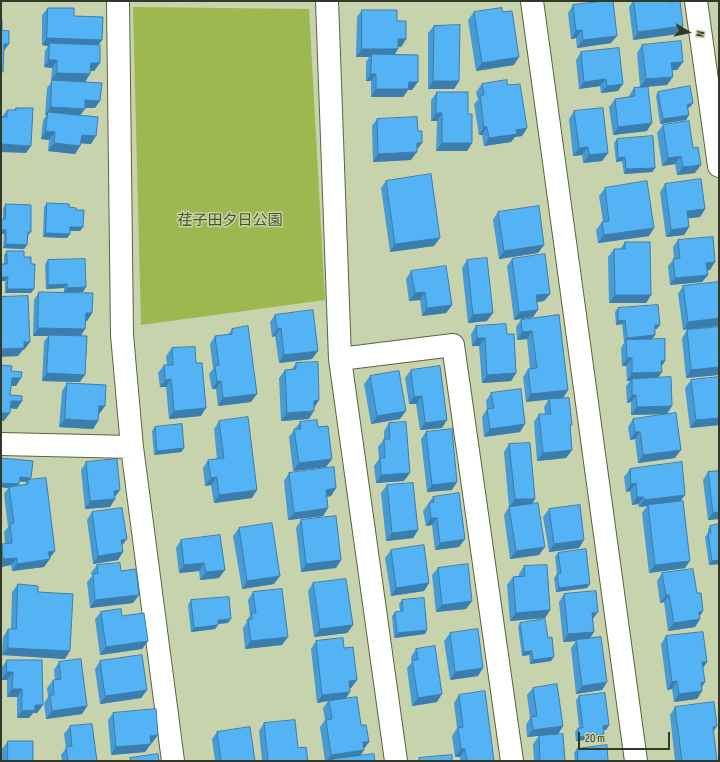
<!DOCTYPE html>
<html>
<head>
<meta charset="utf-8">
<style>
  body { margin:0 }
  #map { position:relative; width:720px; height:762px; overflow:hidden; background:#c7d3ad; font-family:"Sofia Sans Condensed",sans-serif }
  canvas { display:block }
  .frame { position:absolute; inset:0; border:2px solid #333829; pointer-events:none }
  .north { position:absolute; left:668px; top:12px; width:40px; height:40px; -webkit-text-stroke:3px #c7d3ad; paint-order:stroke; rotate:99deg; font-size:11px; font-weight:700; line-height:16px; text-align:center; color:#333829 }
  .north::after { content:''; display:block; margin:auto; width:14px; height:18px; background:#333829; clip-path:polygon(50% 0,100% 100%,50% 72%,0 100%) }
  .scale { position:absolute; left:578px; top:732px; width:92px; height:18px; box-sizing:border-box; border:2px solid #333829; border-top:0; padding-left:5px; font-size:12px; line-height:14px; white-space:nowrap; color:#333829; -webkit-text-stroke:3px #c7d3ad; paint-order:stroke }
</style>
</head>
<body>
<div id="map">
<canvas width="720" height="762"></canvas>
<div class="frame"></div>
<div class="north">N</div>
<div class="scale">20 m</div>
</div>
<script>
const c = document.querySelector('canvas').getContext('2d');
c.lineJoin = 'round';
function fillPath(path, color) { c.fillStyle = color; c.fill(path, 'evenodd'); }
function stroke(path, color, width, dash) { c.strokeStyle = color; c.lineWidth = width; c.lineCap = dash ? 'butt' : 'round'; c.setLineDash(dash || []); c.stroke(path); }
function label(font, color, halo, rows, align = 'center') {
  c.font = font + ' "Sofia Sans Condensed","Noto Sans JP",sans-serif'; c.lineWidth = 3; c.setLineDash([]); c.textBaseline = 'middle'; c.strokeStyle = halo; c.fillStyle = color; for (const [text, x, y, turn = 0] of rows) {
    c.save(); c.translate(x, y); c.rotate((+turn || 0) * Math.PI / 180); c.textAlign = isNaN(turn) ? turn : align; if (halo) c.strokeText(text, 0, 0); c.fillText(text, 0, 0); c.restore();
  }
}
fillPath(new Path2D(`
  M133 7 309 9 325 300 141 325Z`), '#9db84e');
const street = new Path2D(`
  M118 1 122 335 132 447 173 761
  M327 1 340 359 396 761
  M532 1 636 761
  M696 1 719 166
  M340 359 453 345 512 761
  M1 444 132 447`);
stroke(street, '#596341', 24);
stroke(street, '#fff', 22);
fillPath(new Path2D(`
  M633 1H634L683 26 678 34 633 40 629 7Z
  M573 5 611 43 577 48 576 38 571 39 568 13Z
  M48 8 74 16 102 40 98 45 100 63 94 71H90L85 82 95 108H85L80 115 91 144 81 143 80 146 75 154 48 151 49 140 41 139 43 120 47 115H45L47 88 52 81H51L52 68 44 67 45 51 48 46 42 45V15Z
  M362 10 397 21 406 39 401 47H398V49L394 55 412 90H408L403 97H371V81H366V62L369 57H356L357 17Z
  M474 12H502L514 65 476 71 468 20Z
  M434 26 459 81 454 89H428V33Z
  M642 45 683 62 677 70H672L667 85 648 87 647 131 613 135 609 107 615 99 629 97V96L634 88 640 87 637 53Z
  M581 52 618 91 601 93 600 86 579 89 576 60Z
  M482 84 507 85 527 128 522 136 515 137 511 142 484 146 482 135H479L474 104 478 100 476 92Z
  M437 92 468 114 472 143 467 151H436L437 121H431V100Z
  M658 92 693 103 690 107 688 108 689 115 686 120 660 124 656 96Z
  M16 108 26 153 2 117 7 110H14Z
  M574 111 608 153 602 161 583 163 582 155 573 156 569 119Z
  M377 119 418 131 417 150 411 160 373 162 372 126Z
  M663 125 695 173 677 175 675 164 662 166 657 133Z
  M617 139 655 168 652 172 624 174 622 161 616 162 614 143Z
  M386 181 434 246 390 252 381 188Z
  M665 184 705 209 700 217 688 218 689 227 684 235 666 237 660 192Z
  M605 188 649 236 598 243 596 230 602 222H603L599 196Z
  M47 203 80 231H70V234L67 238 43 237 44 207Z
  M6 204 31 232 28 236 27 245 24 249 3 248 4 234H1V219H3V208Z
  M498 212 544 245 538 253 499 259 493 220Z
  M678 240 710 270H707L708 275 702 282 670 285 668 266 674 259 673 247Z
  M625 242 651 295 646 303H609L608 257 614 249H620Z
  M7 251 24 257 31 293H5V281H1V264H4V255Z
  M512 259 550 294 544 301 537 302 533 317 514 320 507 266Z
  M48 260 83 292H64V288L46 289 45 264Z
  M467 260 487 321 468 323 462 268Z
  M411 271 452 305 446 313 422 316 420 300 409 301 406 279Z
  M719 282 683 330 678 294 683 286Z
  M39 292 92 313 87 321H86L85 329 80 336V382L42 381 44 342 48 336H33L34 300Z
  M618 308 657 329H655V335L652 339 665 361 661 366 662 372 658 377 667 414 631 415V402L627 403 626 386 630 381H627L626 366H622L621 348 625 341 624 342 622 324 616 325 615 312Z
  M275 315 312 359 279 363 275 336 272 337 270 322Z
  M559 315 568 390 563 398 570 428 572 450 566 458 537 461 534 422 539 414H545L544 407 549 399 526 402 523 377 528 369H530L527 339 517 340 516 327 521 320Z
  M476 326 507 334 516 373 511 381 482 383 479 346H472L471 334Z
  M719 327V373L718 375 686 378 682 338 687 330Z
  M232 329 251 402 218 406 216 389H212L209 374 213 369 210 344 215 336 228 335Z
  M172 348 201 416 169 419 166 387H160L158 373 164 365H167L166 356Z
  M296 363 309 419 281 421 279 378 285 370 292 369Z
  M411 370 442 428 420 430 416 404H409L405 378Z
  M370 376 400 419 371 424 364 384Z
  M691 380 719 425 690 428 685 388Z
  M67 383 105 406 99 414 98 421 93 429 59 427 62 391Z
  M491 393 520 432 484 437 482 417 487 409 486 401Z
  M633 419 675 458 638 463 635 439 630 440 628 427Z
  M219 421 252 498 214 503 211 485 205 486 203 468 208 460 217 459 214 429Z
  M300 422 318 427 332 459 326 467 293 471 289 437Z
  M389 423 404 481 376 483 374 466 379 459 378 447 384 439V431Z
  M155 427 184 448 181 452 154 455 152 431Z
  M426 432 452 490 427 492 421 439Z
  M509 444 535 499 532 504 539 555 510 559 504 515 509 507 504 452Z
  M1 458 30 480 49 558 44 567 12 571 11 565 1 567V545L2 544H5L4 532 8 527 4 494 8 488 1 487ZM19 481 26 482 25 485H18Z
  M86 462 120 490 115 496V499L110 507 85 509 81 470Z
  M630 469 681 501 685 568 649 573 642 513 647 506 639 507 638 504 632 505 630 491 626 492 624 477Z
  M719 471V519L708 520 703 480 708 472Z
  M289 473 336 488 331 496 327 497 328 508 323 516 288 520 284 481Z
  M387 485 418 530 413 538 386 541 381 493Z
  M433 497 459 547 435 550 432 525 426 526 423 511Z
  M549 509 579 548 549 552 543 517Z
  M92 512 122 546 118 560 93 564 87 520Z
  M301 520 341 560 336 568 301 572 296 528Z
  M719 524V564L709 565 705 537 708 533V530L710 526Z
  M239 528 274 584 242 589 233 536Z
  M181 540 219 578 200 580 199 571 179 573 176 548Z
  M391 550 429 583 424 591 391 596 385 558Z
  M558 553 587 588 556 592 554 578 557 574 555 557Z
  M97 565 121 571 133 603 90 608 87 582 92 576 91 573Z
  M524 566 550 610 545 618 510 621 507 585 513 577 519 576V574Z
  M438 568 466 609 436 612 432 575Z
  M662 573 697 593 700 619 695 627 668 631 664 602 660 603 657 581Z
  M313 583 353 625 347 633 314 637 308 591Z
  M18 584 65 659 2 655 3 637 8 629H11L12 592Z
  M253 592 282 645 245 649 243 628 247 622 246 621 250 616 248 600Z
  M564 594 593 619 594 632 589 639 607 682 602 690 576 694 571 648 576 641 563 642 559 602Z
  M191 600 228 623 218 624V625L215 629 191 632 188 605Z
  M402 600 425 634 394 638 392 616 395 612 400 611 399 604Z
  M101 612 122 616 148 641 142 649 100 655 95 619Z
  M520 623 548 638 551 661 530 664 529 655 522 656 518 627Z
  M450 633 478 676 450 680 444 641Z
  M666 636 707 662 703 668 705 682 702 687V691L697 699 674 702 672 689 667 690 661 644Z
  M316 641 344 648 357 680 351 688H350L346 698 361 725 369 742 364 748 360 755 375 761H325L320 727 325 720 323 708 328 701 317 703 311 649Z
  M416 649 437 702 412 706 407 668 412 662 411 657Z
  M7 660 43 705 37 713H33L29 718H17V697H7V680H1V668Z
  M100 661 147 690 141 698 100 704 95 669Z
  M59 662 87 706 82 714 46 719 44 703 48 697 47 688 53 680H55L54 670Z
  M533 688 563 726 558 734 527 737 526 725 530 718 527 695Z
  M459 695 494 761H460V757H455L452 736 457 728 454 703Z
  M579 696 609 725 606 730H603L604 734 601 738 576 741 575 732 578 728H579L576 700Z
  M675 707 713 732 717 761H675L670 715Z
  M113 713 152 743H151L145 752 111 755 108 720Z
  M264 723 298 748 308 761H262L259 731Z
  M70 726 97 761H62L61 755 66 748 64 734Z
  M217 732 255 761H215L212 739Z
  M539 736 565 761H534L533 744Z
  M8 741 33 761H2V749Z
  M577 749 608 761H575L574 753Z`), '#489ad3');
fillPath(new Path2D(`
  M683 26 678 34 633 40 638 32Z
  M582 30 576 38 571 39 576 31Z
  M617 36 611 43 577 48 583 40Z
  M47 38 102 40 97 47 50 43 48 46 42 45Z
  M398 39H406L401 47H393Z
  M4 44H9L3 52Z
  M362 49H398L393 57 372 54 369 57H356Z
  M519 57 514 65 476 71 482 63Z
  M49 60H57L52 68 44 67Z
  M683 62 677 70 666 71 671 63Z
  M91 63H100L94 71H85Z
  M57 73 90 74 85 82 51 81Z
  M371 74H376L371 81H366Z
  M673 77 667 85 640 87 646 79Z
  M606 79 600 86 579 89 584 82Z
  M433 81H459L454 89H428Z
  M409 82H418L412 90H408L403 97H371L376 89Z
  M623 84 618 91 601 93 607 86Z
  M85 100 100 101 95 108H79Z
  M693 103 690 107 684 109 687 105Z
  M51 107 85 109 79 117 48 112 47 115H45Z
  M436 113H442L437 121H431Z
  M689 115 686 120 660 124 663 119Z
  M652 123 647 131 613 135 618 127Z
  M484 127H487L482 135H479Z
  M527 128 522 136 515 137 511 142 484 146 489 138 516 130Z
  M46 131 55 132 49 140 41 139Z
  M82 135 96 136 91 144 76 143Z
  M54 143 80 146 75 154 48 151Z
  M417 143H422L416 151Z
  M442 143H472L467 151H436Z
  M1 144 31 146 26 153 1 152Z
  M588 147 582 155 573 156 579 148Z
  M417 152 411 160 373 162 378 154Z
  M608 153 602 161 583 163 589 155Z
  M681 156 675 164 662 166 668 158Z
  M625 157 622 161 616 162 618 158Z
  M701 165 695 173 677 175 683 167Z
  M655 168 652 172 624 174 626 169Z
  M705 209 700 217 682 219 687 211Z
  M70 227H83L80 231H67Z
  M689 227 684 235 666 237 671 230Z
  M654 228 649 236 598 243 604 235Z
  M1 230H6L4 234H1Z
  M46 233 70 234 67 238 43 237Z
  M440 238 434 246 390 252 395 244Z
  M6 244 27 245 24 249 3 248Z
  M544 245 538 253 499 259 504 251Z
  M715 262 710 270 701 271 706 263Z
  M708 275 702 282 670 285 675 278Z
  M1 277H8L5 281H1Z
  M67 284 64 288 46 289 48 285Z
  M86 287 83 292H64L67 288Z
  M7 289H34L31 293H5Z
  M425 292 420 300 409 301 415 293Z
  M550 294 544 301 531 303 536 295Z
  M615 295H651L646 303H609Z
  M452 305 446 313 422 316 427 308Z
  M538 310 533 317 514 320 519 312Z
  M86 313H92L87 321H80Z
  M493 313 487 321 468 323 473 315Z
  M719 318V326L683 330 688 322Z
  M625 320 622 324 616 325 618 321Z
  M655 325H660L657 329H652Z
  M38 328 85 329 80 337 49 335 48 336H33Z
  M281 328 275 336 272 337 277 329Z
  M532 331 527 339 517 340 522 332Z
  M655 335 652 339 626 340 625 342H624L627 338Z
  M477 338H485L479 346H472Z
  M24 342H30L24 350H23L18 356 1 357V349Z
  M318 351 312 359 279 363 284 355Z
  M627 358H632L626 366H622Z
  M661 361H665L660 369Z
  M719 367V373L718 375 686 378 691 370Z
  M662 372 656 380 632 379 630 381H627L632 373Z
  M47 373 85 375 80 382 42 381Z
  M516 373 511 381 482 383 487 375Z
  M12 378H21L16 386H6Z
  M171 379 166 387H160L165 380Z
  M221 381 216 389H212L217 382Z
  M568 390 563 398 526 402 531 394Z
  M257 394 251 402 218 406 223 398Z
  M632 395H636L631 402 627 403Z
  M422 396 416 404H409L414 397Z
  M319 400 314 408V401Z
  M11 401H22L17 409 5 408Z
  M99 406H105L99 414H94Z
  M672 406 667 414 631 415 637 407Z
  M206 408 201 416 169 419 174 411Z
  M314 411 309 419 281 421 287 413Z
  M406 411 400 419 371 424 377 416Z
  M1 413H10L4 421H1Z
  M719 418V425L690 428 696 420Z
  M65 419 98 421 93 429 59 427Z
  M447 420 442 428 420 430 425 423Z
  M525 424 520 432 484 437 490 429Z
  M635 432H640L635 439 630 440Z
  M184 448 181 452 154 455 157 451Z
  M572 450 566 458 537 461 543 453Z
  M681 450 675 458 638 463 643 455Z
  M332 459 326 467 293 471 299 463Z
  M410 473 404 481 376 483 381 475Z
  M20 477 31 478 28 482V480L26 482 17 481Z
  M217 477 211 485 205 486 211 478Z
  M457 482 452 490 427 492 432 485Z
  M1 483 19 484 16 488 9 487 8 488 1 487Z
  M636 483 630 491 626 492 631 484Z
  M336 488 331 496 320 498 326 490Z
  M120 490 114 498V491Z
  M257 490 252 498 214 503 219 495Z
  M685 495 680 502 648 505 647 506 639 507 644 500Z
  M637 497H644L638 504 632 505Z
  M115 499 110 507 85 509 90 501Z
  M515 499H535L530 507H510Z
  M328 508 323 516 288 520 294 513Z
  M719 512V519L708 520 713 513Z
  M431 518H437L432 525 426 526Z
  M418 530 413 538 386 541 392 533Z
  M127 539 121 547V540Z
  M465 539 459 547 435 550 440 543Z
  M584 540 579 548 549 552 554 544Z
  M545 547 539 555 510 559 516 551Z
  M55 551 50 558 48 552Z
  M123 552 118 560 93 564 98 556Z
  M17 558 11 565 1 567V563L3 559Z
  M50 559 44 567 12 571 17 564Z
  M341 560 336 568 301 572 306 564Z
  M719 560V564L709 565 712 561Z
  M690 561 685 568 649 573 655 565Z
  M204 563 199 571 179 573 184 565Z
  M225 570 219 578 200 580 206 572Z
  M280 576 274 584 242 589 247 581Z
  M429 583 424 591 391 596 396 588Z
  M590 584 587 588 556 592 559 588Z
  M139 595 133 603 90 608 95 600Z
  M666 595H669L664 602 660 603Z
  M472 601 466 609 436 612 442 605Z
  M550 610 545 618 510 621 516 613Z
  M703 611 698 619 699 612Z
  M598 612 592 620V613Z
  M231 619 228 623 215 624 218 620Z
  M700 619 695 627 668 631 674 623Z
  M218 625 215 629 191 632 194 628Z
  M353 625 347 633 314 637 320 629Z
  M427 630 425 634 394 638 397 633Z
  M594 632 589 640 563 642 568 634Z
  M288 637 282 645 245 649 251 641Z
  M148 641 142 649 100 655 106 647Z
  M8 648 70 651 65 659 2 655Z
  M532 651 529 655 522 656 524 652Z
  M554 657 551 661 530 664 533 660Z
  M702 662H707L701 670Z
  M483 668 478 676 450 680 455 672Z
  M7 672H13L7 680H1Z
  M357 680 351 688 344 689 349 681Z
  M677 681 672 689 667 690 672 682Z
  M607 682 602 690 576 694 582 686Z
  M705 682 699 690 701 683Z
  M12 689H22L17 697H7Z
  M147 690 141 698 100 704 105 696Z
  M702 691 697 699 674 702 679 694Z
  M350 692 345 700 329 701H328L317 703 322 695Z
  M442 694 437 702 412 706 418 698Z
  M35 705H43L37 713H33L29 718H17L22 711Z
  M87 706 82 714 46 719 52 711Z
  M609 725 606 730H600L603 726Z
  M563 726 558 734 527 737 533 730Z
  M717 726 712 734 713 727Z
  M604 734 601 738 576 741 579 737Z
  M158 735 152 743 145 744 150 736Z
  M363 742H369L363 750Z
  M151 744 145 752 111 755 116 747Z
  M461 749H465L460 757H455Z
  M364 750 359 758 333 759 331 761H327L331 755Z`), '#3b7dac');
const building = new Path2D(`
  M603 1H613L617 36 583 40 582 30 576 31 573 5Z
  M634 1H668V2L680 1 683 26 638 32Z
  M48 8H74V16L103 17 102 40 47 38Z
  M502 8V12L512 11 519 57 482 63 474 12Z
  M362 10H397V21H406V39H398V49H362Z
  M1 20H2V30L9 31V44H4L3 72H1Z
  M460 25 459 81H433L434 26Z
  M681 41 683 62 671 63 673 77 646 79 642 45Z
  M50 43 100 45V63H91L90 74 57 73V60H49Z
  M619 48 623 84 607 86 606 79 584 82 581 52Z
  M372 54 418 55V82H409L408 89H376V74H371Z
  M52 80 102 83 100 101 85 100V109L51 107Z
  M507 80V85L520 84 527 128 516 130 517 134 489 138 487 127H484L480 96 484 95 482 84Z
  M690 86 693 103 687 105 689 115 663 119 658 92Z
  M648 87 652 123 618 127 615 99 635 96 634 88Z
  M437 92H468V114H472V143H442V113H436Z
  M16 108H33L31 146 1 144V117H7V110H16Z
  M603 108 608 153 589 155 588 147 579 148 574 111Z
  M48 112 98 117 96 136 82 135 80 146 54 143 55 132 46 131Z
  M417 117 418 131H422V143H417V152L378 154 377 119Z
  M689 121 693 148 698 147 701 165 683 167 681 156 668 158 663 125Z
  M653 136 655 168 626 169 625 157 618 158 617 139Z
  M431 174 440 238 395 244 386 181Z
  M701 179 705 209 687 211 689 227 671 230 665 184Z
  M647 181 654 228 604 235 602 222 609 221 605 188Z
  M47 203 69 204V207L76 208V210H84L83 227H70V234L46 233Z
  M6 204 31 205V232H28L27 245 6 244V230H1V219H5Z
  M539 206 544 245 504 251 498 212Z
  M713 237 715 262 706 263 708 275 675 278 673 259 680 258 678 240Z
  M625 242H650L651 295H615L614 249H625Z
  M7 251H24V257H31V264H35L34 289H7L8 277H1V264H7Z
  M545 254 550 294 536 295 538 310 519 312 512 259Z
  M487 258 493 313 473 315 467 260Z
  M85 259 86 287 67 288V284L48 285V260Z
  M446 266 452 305 427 308 425 292 415 293 411 271Z
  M719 282V318L688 322 683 286Z
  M39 292 93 293 92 313H86L85 329 38 328Z
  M28 296 30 342H24V348L1 349V297Z
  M658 305 660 325H655V335L627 338 625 320 618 321V308Z
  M313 310 318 351 284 355 281 328 277 329 275 315Z
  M559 315 568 390 531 394 528 369 537 368 532 331 522 332 521 320Z
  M506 324 507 334H514L516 373 487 375 485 338H477L476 326Z
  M248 326 257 394 223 398 221 381 217 382 215 366 219 365 215 336 232 334V329Z
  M719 327V367L691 370 687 330Z
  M49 335 87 336 85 375 47 373Z
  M665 339V361H661L662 372 632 373V358H627L626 340Z
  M195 347 196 363H202L206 408 174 411 171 379 165 380 164 365H173L172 348Z
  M318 362 319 400 314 401V411L287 413 285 370 296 369V363Z
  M1 365 12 366 11 371 22 372 21 378H12L10 395 22 396V401H11L10 413H1Z
  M440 366 447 420 425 423 422 396 414 397 411 370Z
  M399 371 406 411 377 416 370 376Z
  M671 377 672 406 637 407 636 395H632V379Z
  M719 377V418L696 420 691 380Z
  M67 383 106 385 105 406H99L98 421 65 419Z
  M521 389 525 424 490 429 487 409 494 408 491 393Z
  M569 398 572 425H570L572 450 543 453 539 414H551L549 399Z
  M676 413 681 450 643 455 640 432H635L633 419Z
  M248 417 257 490 219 495 217 477 211 478 208 460 224 458 219 421Z
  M317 420 318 427 328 426 332 459 299 463 294 429H301L300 422Z
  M406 422 410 473 381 475 380 458H385L384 439H390L389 423Z
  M182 424 184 448 157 451 155 427Z
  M452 429 457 482 432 485 426 432Z
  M530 443 535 499H515L509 444Z
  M1 458 33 461 31 478 20 477 19 484 1 483Z
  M117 459 120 490 114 491 115 499 90 501 86 462Z
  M682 462 685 495 644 500V497H637L636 483 631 484 630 469Z
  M334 467 336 488 326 490 328 508 294 513 289 473Z
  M719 471V512L713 513 708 472Z
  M46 478 55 551 48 552 50 559 17 564V558L3 559 2 544 12 543 10 524 14 523 9 487 28 484V480Z
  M413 483 418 530 392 533 387 485Z
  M459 493 465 539 440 543 437 518H431L429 503 434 502 433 497Z
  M683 501 690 561 655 565 648 505Z
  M538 503 545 547 516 551 509 507Z
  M580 505 584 540 554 544 549 509Z
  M122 508 127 539 121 540 123 552 98 556 92 512Z
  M336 516 341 560 306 564 301 520Z
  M272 523 280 576 247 581 239 528Z
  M719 524V560L712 561 708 533H711L710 526Z
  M220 535 225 570 206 572 204 563 184 565 181 540Z
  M424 545 429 583 396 588 391 550Z
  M586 549 590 584 559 588 557 574 561 573 558 553Z
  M120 563 121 571 136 569 139 595 95 600 93 574 98 573 97 565Z
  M468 564 472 601 442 605 438 568Z
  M547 565 550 610 516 613 513 577 525 576 524 566Z
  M693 569 697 593H701L703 611 699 612 700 619 674 623 669 595H666L662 573Z
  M346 579 353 625 320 629 313 583Z
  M18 584 38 586V592L73 594 70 651 8 648V629H16Z
  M282 589 288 637 251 641 248 620 252 619V613H256L253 592Z
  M596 591 598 612 592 613 594 632 568 634 564 594Z
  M229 597 231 619 218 620V625L194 628 191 600Z
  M424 598 427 630 397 633 395 612 403 611 402 600Z
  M121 609 122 616 144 613 148 641 106 647 101 612Z
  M545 619 548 638 552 637 554 657 533 660 532 651 524 652 520 623Z
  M478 629 483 668 455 672 450 633Z
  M703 632 707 662H702L705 682 701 683 702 691 679 694 677 681 672 682 666 636Z
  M601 637 607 682 582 686 576 640Z
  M343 638 344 648 353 647 357 680 349 681 350 692 322 695 316 641Z
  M435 646 442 694 418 698 412 660H418L416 649Z
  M142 655 147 690 105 696 100 661Z
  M81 659 87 706 52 711 50 695H54L53 680 61 679 59 662Z
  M7 660H42L43 705H35V710L22 711V689H12L13 672H7Z
  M557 684 563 726 533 730 531 717 537 716 533 688Z
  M485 691 494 761H467L465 749H461L458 728 463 727 459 695Z
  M605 693 609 725 603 726 604 734 579 737 578 728H583L579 696Z
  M357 697 361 725H366L369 742H363L364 750 331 755 326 720 332 719 329 701Z
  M714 702 717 726 713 727 717 761H682L675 707Z
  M156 709 158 735 150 736 151 744 116 747 113 713Z
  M295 720 298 748 306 747 308 761H268L264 723Z
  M92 724 97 761H68L66 747 72 746 70 726Z
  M250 727 255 761H221L217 732Z
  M563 734 565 761H540L539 736Z
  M8 741H33V761H8Z
  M607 745 608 761H578L577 749Z
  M158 754 159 761H131L130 758Z
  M374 754 375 761H333V759Z
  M452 755V761H419V758Z`);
fillPath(building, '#54b3f5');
stroke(building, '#3b7dac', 1);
label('15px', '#4a5824', '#c7d3ad', [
  ["荏子田夕日公園",230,221]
]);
</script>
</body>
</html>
